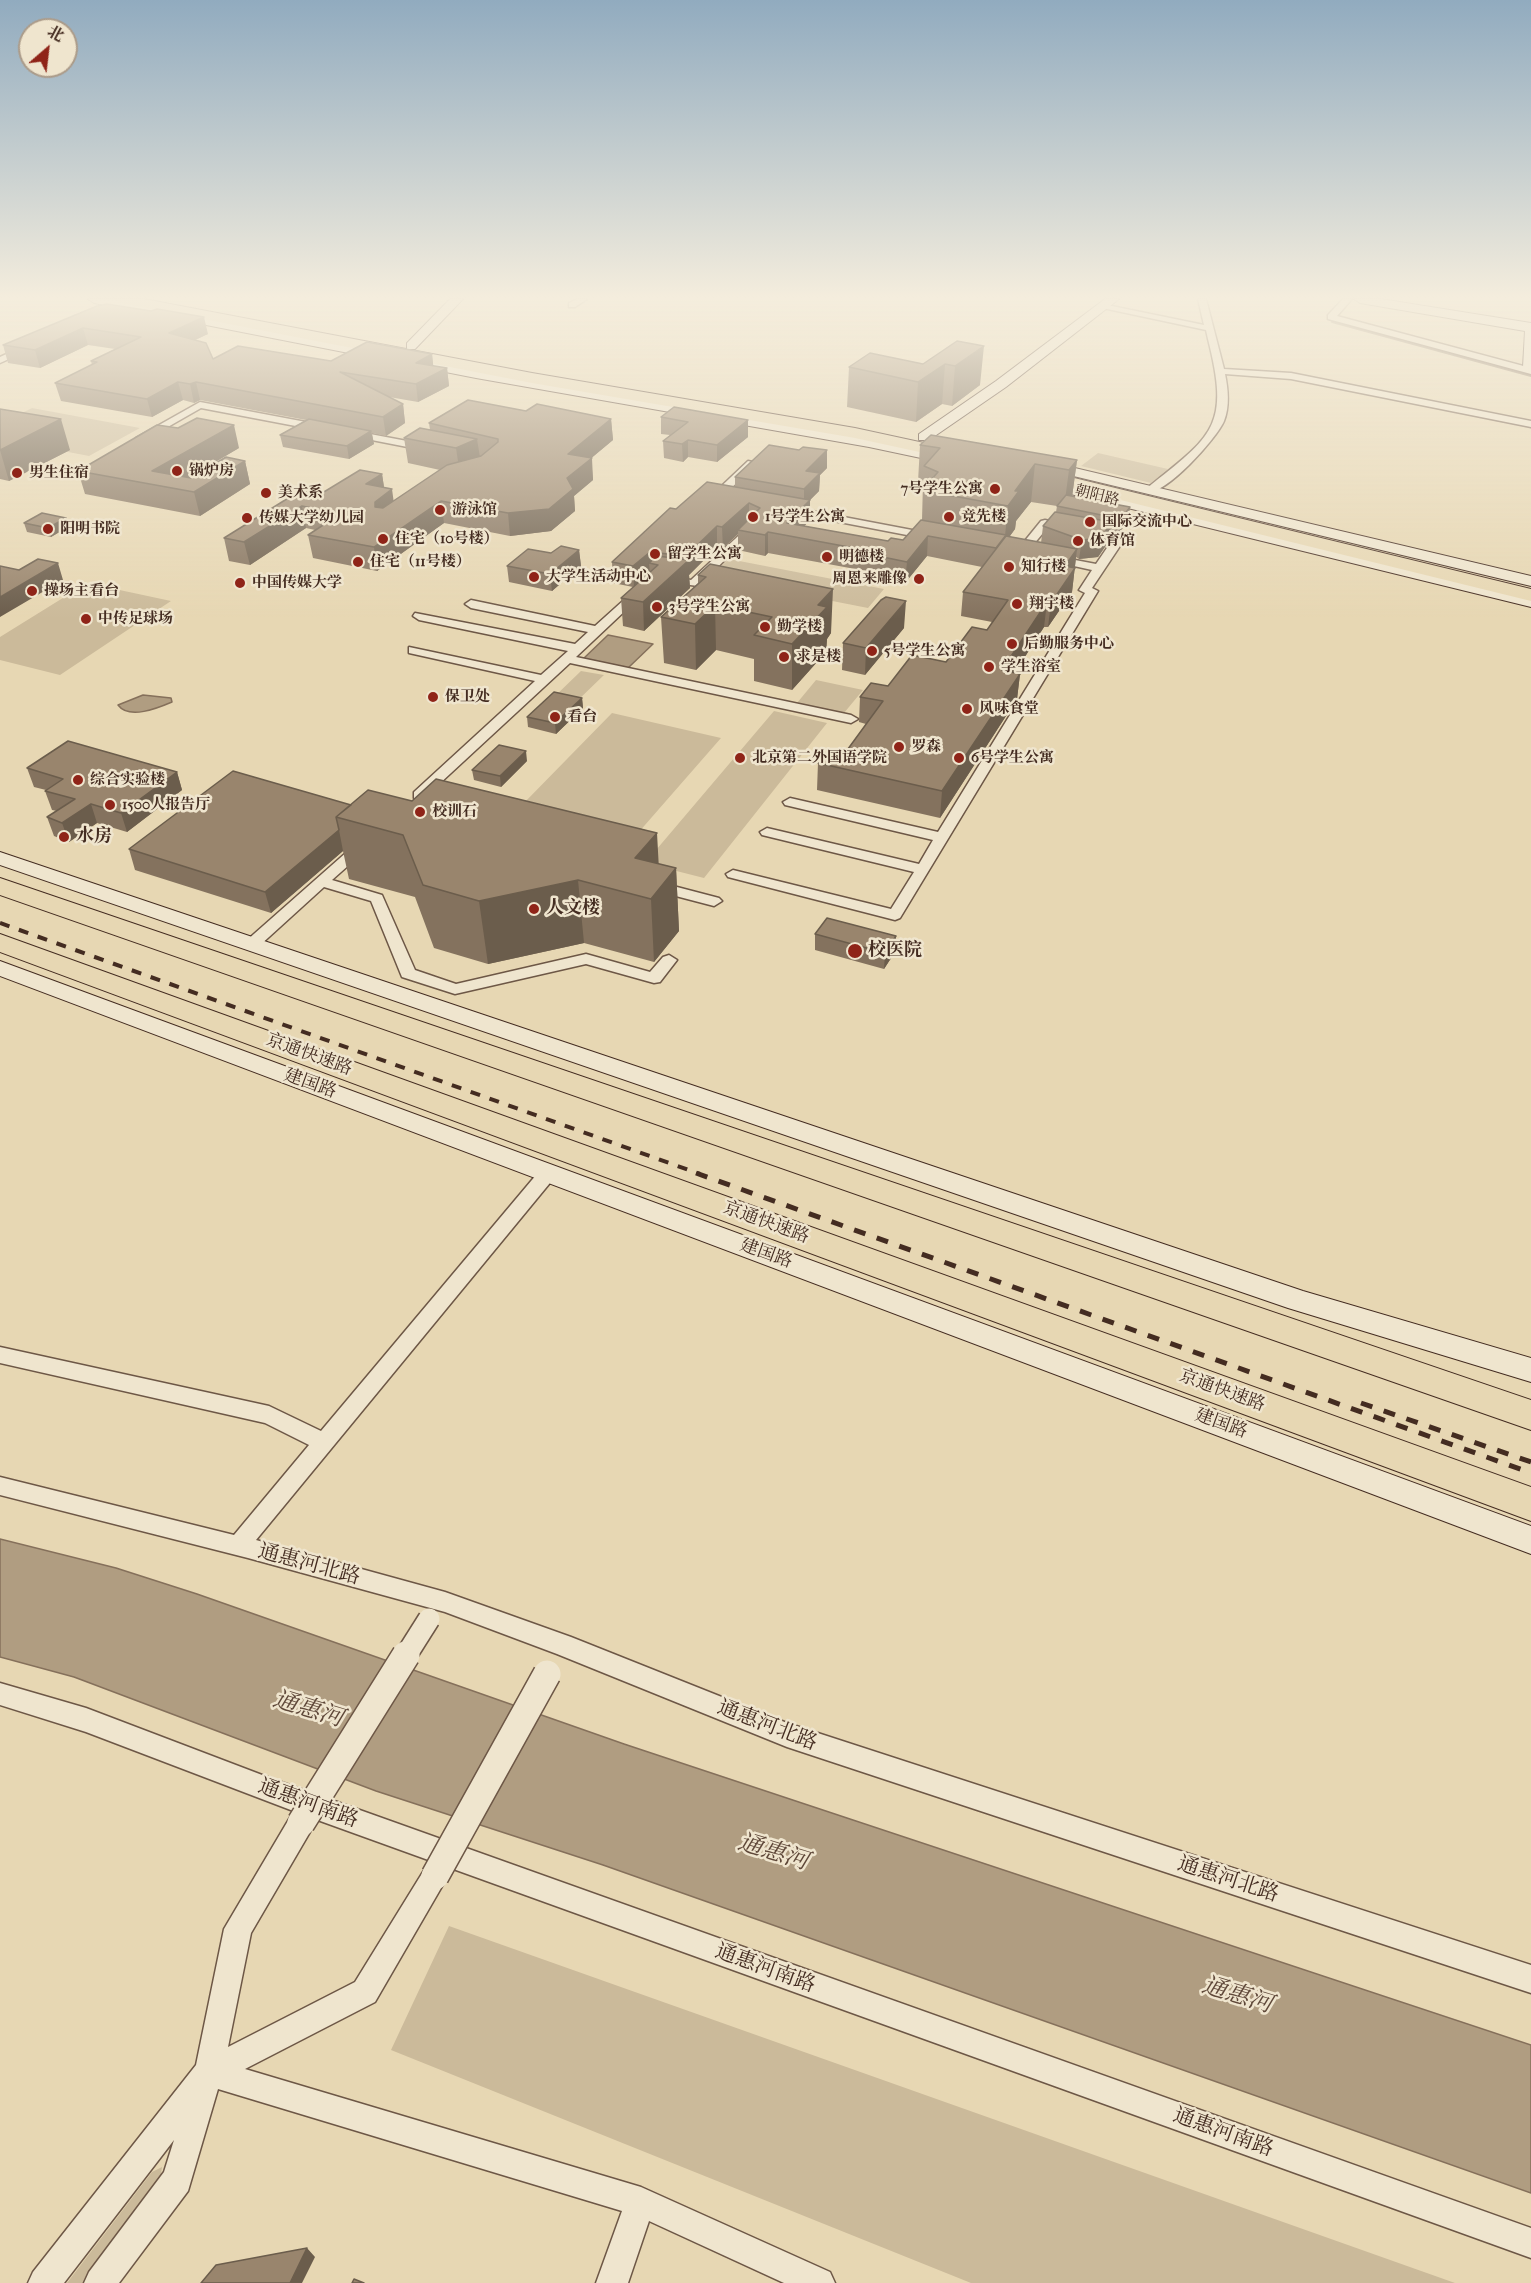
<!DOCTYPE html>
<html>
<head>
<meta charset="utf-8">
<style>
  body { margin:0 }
  #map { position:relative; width:1531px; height:2283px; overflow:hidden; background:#e7d7b3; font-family:"IM FELL French Canon","Noto Serif SC",serif }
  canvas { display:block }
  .north { position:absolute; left:18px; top:18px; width:60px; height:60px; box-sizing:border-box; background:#efe5ce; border:2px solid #ab9b89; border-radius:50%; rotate:28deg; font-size:16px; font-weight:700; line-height:24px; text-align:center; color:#442c21 }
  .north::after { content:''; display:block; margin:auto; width:21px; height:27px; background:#8f2418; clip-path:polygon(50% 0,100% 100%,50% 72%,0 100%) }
</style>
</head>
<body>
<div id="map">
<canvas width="1531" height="2283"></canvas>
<div class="north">北</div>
</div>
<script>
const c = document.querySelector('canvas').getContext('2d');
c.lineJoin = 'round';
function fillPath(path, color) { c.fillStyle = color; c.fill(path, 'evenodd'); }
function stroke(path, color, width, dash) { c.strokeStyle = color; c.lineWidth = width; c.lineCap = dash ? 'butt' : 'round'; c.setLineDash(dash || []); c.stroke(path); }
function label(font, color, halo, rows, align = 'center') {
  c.font = font + ' "IM FELL French Canon","Noto Serif SC",serif'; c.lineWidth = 5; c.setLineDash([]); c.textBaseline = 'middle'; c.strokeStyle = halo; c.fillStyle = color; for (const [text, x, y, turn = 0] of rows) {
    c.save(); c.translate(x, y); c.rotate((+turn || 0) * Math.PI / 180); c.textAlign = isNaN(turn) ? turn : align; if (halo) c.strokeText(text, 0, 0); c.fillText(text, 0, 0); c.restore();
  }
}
fillPath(new Path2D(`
  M32 408 140 428 89 456 0 439V424Z
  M1098 453 1168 469 1151 483 1081 466Z
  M729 559 884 589 868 608 710 577Z
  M87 583 171 601 60 675 0 660V637Z
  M581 671 604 675 575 703 553 698Z
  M816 680 863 690 844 713 797 703Z
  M774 711 827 723 704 878 645 863Z
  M612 713 721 738 638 833 522 805Z
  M449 1926 1455 2283H971L391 2050Z
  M162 2167 160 2181 83 2283H67L152 2172Z`), '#cbba9a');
const water = new Path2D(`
  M608 635 653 644 628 668 583 659Z
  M143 695 171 698 172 702C158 708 129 720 118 705Z
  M0 1539 116 1568 197 1594 624 1744 1531 2045V2193L603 1865 376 1791 74 1677 0 1657Z`);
fillPath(water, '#b09d81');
stroke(water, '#85705b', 1.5);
stroke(new Path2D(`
  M1332 322 1531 376`), '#85705b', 2);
const street = new Path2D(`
  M577 299H587L575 307H569V303Z
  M1198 299H1206L1224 369 1291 373 1531 421V427L1291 379 1225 374C1228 389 1230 406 1224 421 1217 438 1166 495 1147 492V488C1214 435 1230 426 1208 339L1206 330 1098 307 1102 304 1204 325Z
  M1343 299H1352L1337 316 1531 368V374L1328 319V315Z
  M28 344 32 347 31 349 0 363V357Z
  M200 402 322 425 327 428 322 431 201 408 145 440 136 438Z
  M349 430 428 445 433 448 428 451 346 435 344 433Z
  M748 461 757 463 720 499H712V495Z
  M786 506 933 534 939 537 933 540 782 511 781 509Z
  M1045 520 1126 537 1092 588 1098 591 900 918 895 920 728 877 726 874 733 870 891 909 914 872 762 835 760 832 767 828 919 864 933 840 785 805 783 802 790 798 938 832 1085 593 1079 590 1092 570 1015 553 1041 521ZM1048 527 1113 539 1096 564 1028 551Z
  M749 526 758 528 698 586 666 582 660 579 666 576 691 580Z
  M635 590 645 592 576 657 851 715 858 719 851 723 570 663 424 798H414V792L535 681 409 653V647L541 675 568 651 419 620 413 616 415 613 575 644 588 632 471 608 465 604 471 600 595 626Z
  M362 842 369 846 367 849 332 880 382 895 415 970 456 984 586 954 650 972 663 957 669 955 677 960 660 982 654 983 586 964 455 994 402 977 371 901 324 887 258 947H246L244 944 246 941 357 843Z
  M654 881 719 898 722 901 714 906 649 889 646 886 649 883Z
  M548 1166 554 1168 557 1173 554 1178 256 1540 445 1592 571 1637 787 1723 1531 1965V1993L787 1747 557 1654 445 1612 248 1558 0 1495V1477L234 1535 309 1445 265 1423 0 1363V1347L269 1406 321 1431 542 1168Z
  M0 1683 86 1708 270 1778 1531 2228V2258L312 1818 314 1823 310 1832 251 1933 228 2047 355 1982 426 1867 435 1863 444 1867 448 1876 375 2002 245 2069 641 2187 830 2272 835 2283H784L649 2221 628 2283H596L622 2211 218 2089 188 2191 119 2283H84L89 2272 164 2172 174 2140 64 2283H28L33 2272 196 2065 224 1929 292 1814 296 1812 86 1732 0 1705Z`);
const secondary = new Path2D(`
  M88 299H113L476 370 869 439 954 457 961 461 954 465 869 447 476 378 94 303Z
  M450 299H463L415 349H407V343Z
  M1105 299H1119L1006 387 929 440H919V434L996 381Z
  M1354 299H1381L1531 323V370L1523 367 1525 331 1360 303Z
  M1041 460 1531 576V586L1036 467 1034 464 1036 461Z
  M1039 478 1531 597V607L1034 485 1032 482 1034 479Z
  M0 852 1303 1291 1531 1358V1382L1288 1308 0 865Z
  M0 961 1531 1526V1554L0 976Z`);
const highway = new Path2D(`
  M114 299H144L532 373 855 428 961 451 970 456 961 461 855 438 532 383 121 303Z
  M1033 468 1531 589V601L1027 477 1024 473Z
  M0 878 1531 1400V1430L0 895Z
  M0 934 1531 1487V1521L0 952Z`);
stroke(street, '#6d5746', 3);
stroke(secondary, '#442c21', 2);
stroke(highway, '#442c21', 2);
fillPath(street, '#efe5ce');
fillPath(secondary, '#efe5ce');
fillPath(highway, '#e7d7b3');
stroke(new Path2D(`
  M0 923 700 1174`), '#442c21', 4, [10, 10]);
stroke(new Path2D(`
  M696 1173 1531 1473
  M1361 1403 1531 1462`), '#442c21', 5, [12, 12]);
const streetBridgeFar1 = new Path2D(`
  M405 1657 429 1619`);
const streetBridge = new Path2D(`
  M301 1823 406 1655
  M435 1876 547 1674`);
stroke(streetBridgeFar1, '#6d5746', 24, []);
stroke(streetBridge, '#6d5746', 30, []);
stroke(streetBridgeFar1, '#efe5ce', 21);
stroke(streetBridge, '#efe5ce', 27);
fillPath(new Path2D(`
  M97 306 208 334 195 340 213 359 331 361 432 354 433 366 447 368 449 386 418 402 389 397 403 404 405 423 386 436 372 433 374 444 349 459 283 447 280 435 306 420 200 400 194 403 183 400 152 417 61 401 55 383 92 365 91 361 115 349 88 345 40 368 8 363 3 345Z
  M957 341 980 385 952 406 942 404 916 422 847 407 849 367 923 364Z
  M0 409 70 450 9 481 0 479Z
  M526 411 611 419 613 440 591 458 593 480 574 496 575 511 551 531 510 536 444 523 377 571 313 558 308 535 315 530 306 528 250 565 229 561 224 538 314 498 382 474 384 487 393 501 440 470 408 463 404 438 430 430 429 423Z
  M661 417 748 420V437L717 462 688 457 683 462 664 458 663 441 670 435 661 434Z
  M920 445 1077 460 1072 497 1130 507 1128 521 1119 533 1111 531 1109 541 1098 557 1079 559 1076 557 1072 592 1048 627H1044L1015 672 1020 674 1017 699 940 818 817 790 818 763 845 753 866 724 859 722 860 697 888 686 946 662 987 630 992 622 961 616 963 592 982 567 927 556 905 583 877 577V573L768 553 765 556 738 550V534L723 548 717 547 689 575 690 588 644 631 623 626 621 598 633 587 613 583 612 562 676 509 735 487V477L799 450H827V468L820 475 819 491 810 500V520L804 526 888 541 903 540 922 520 923 482H918ZM1031 502 1057 506 1056 512 1043 526 1041 543 1009 537 1015 529 1016 521Z
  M239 448 188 478H191L245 461 250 484 200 516 85 494 78 471Z
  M66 518 68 527 51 537 27 532 24 523Z
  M579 550 581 566 552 591 509 582 507 566 551 553Z
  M710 564 831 633 827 639 826 652 792 690 754 681V659L716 650 696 670 664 663 661 617 698 583V575Z
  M904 628 865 675 842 670 843 643Z
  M582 698 583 708 556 734 528 727 527 717Z
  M527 761 501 787 474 780 472 770Z
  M27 768 177 772 182 790 127 832 97 823 69 842 54 836 47 817 57 811 52 810 45 791 46 790 34 787Z
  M351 805 659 864 676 868 679 931 654 962 584 943 488 964 434 948 415 897 349 879 343 851 271 913 135 870 129 849Z
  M815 934 896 936 895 952 884 969 815 950Z`), '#84725e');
fillPath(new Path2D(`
  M204 317 208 334 173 350 169 333Z
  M83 328 88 345 40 368 35 350Z
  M984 346 980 385 952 406 955 366Z
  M432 354 434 372 416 363Z
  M945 364 942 404 916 422 918 382Z
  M447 368 449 386 418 402 416 384Z
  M178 382 183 400 152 417 147 399Z
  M196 382 200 400 194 403 190 384Z
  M403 404 405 423 386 436 383 417Z
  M61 419 70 450 9 481 0 450Z
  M611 419 613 440 576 471 592 458 593 480 574 496 575 511 551 531 510 536 508 513 567 478 568 454Z
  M748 420V437L717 462V445Z
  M234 425 239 448 171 488 152 471Z
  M371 431 374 444 349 459 347 446Z
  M477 439 481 464 460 474 456 448Z
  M688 440V457L683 462 682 444Z
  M827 450V468L820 475 819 491 810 500V520L794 537 787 523 804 507V489L806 471Z
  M1077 460 1072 497 1064 508 1069 470Z
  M245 461 250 484 200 516 194 492Z
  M1035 464 1031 502 1016 521 1015 529 1005 543 994 569 996 548 1005 536 1008 506 1015 491Z
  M382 474 385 494 392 489 395 511 379 524 366 484Z
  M441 501 444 523 377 571 374 547Z
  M749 503V524L738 530V534L723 548 722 527Z
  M302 506 306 528 250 565 244 542Z
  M1130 507 1128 521 1119 533 1121 519Z
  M66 518 68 527 51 537 48 528Z
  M1112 522 1109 541 1098 557 1079 559 1082 540Z
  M717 526V547L689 575 690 588 644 631 643 602 686 562V556Z
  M768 532V553L765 556V535Z
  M928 536 927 556 905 583 907 562Z
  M1077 549 1072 592 1048 627 1051 603 1065 566Z
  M579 550 581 566 552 591 550 574Z
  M650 552 651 563H649L650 574 634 587 633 566Z
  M58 563 63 580 0 617V597Z
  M833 589 831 633 827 639 826 652 792 690V644L818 605Z
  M906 601 904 628 865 675 866 648Z
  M1047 602 1044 627 1000 696 1002 670Z
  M715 605 716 650 696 670 695 624Z
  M1020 674 1017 699 940 818 942 791Z
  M582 698 583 708 556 734 555 723Z
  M526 751 527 761 501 787 500 776Z
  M177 772 182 790 127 832 121 813Z
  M91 804 97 823 69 842 62 823Z
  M339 830 343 851 271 913 265 892Z
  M657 833 660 888 676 868 679 931 654 962 651 899 635 858Z
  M578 880 584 943 488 964 479 901Z
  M896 936 895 952 884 969 885 953Z
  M307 2248 315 2257 302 2283H290Z`), '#6b5d4c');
const building = new Path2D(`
  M107 304 151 311 157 309 204 317 169 333 206 343 213 359 238 346 331 361 367 342 432 354 416 363 447 368 416 384 340 372 403 404 383 417 196 382 190 384 178 382 147 399 55 383 97 362 91 361 141 337 83 328 35 350 3 345 97 306Z
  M957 341 984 346 955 366 945 364 918 382 849 367 870 353 923 364Z
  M468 400 526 411 537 404 611 419 568 454 592 458 567 478 573 489 549 509 508 513 441 501 374 547 308 535 340 514 302 506 244 542 224 538 306 487 314 498 360 470 382 474 366 484 392 489 375 502V507L383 508 447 465 481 456 498 442V439L429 423Z
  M674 407 748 420 717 445 688 440 682 444 663 441 688 422 661 417Z
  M0 409 61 419 0 450Z
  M197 418 234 425 152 471 191 478 226 457 245 461 194 492 78 471 157 425 178 428Z
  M309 419 371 431 347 446 280 435Z
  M420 428 477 439 456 448 404 438Z
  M931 435 1077 460 1069 470 1035 464 1015 491H1019L1008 506 931 492 934 489 924 488 938 472 924 466 940 448 920 445Z
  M769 445 799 450 803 447 827 450 806 471 820 473 804 489 735 477Z
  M707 482 810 500 787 523 888 541 891 538 903 540 921 520 1006 535 996 548 928 536 907 562 878 556 881 553 768 532 765 535 738 530 760 508 749 503 722 527 717 526 686 556 650 552 633 566 612 562 670 508 676 509Z
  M1066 495 1130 507 1121 519 1057 506Z
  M1055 512 1112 522 1101 538 1082 540 1043 526Z
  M42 513 66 518 48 528 24 523Z
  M1006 536 1077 549 1065 566 1075 568 1051 603 1047 602 1002 670 1020 674 942 791 818 763 829 749 845 753 883 701 860 697 871 683 888 686 912 655 946 662 972 627 987 630 1008 600 963 592Z
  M561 546 579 550 550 574 507 566 528 549 551 553Z
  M657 556 689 560 643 602 621 598 658 565 649 563Z
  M38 559 58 563 0 597V566L19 570Z
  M710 564 833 589 818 605 827 607 792 644 754 635 772 617 715 605 695 624 661 617 706 577 698 575Z
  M886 597 906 601 866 648 843 643 881 600Z
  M554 692 582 698 555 723 527 717Z
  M68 741 177 772 121 813 91 804 62 823 47 817 75 799 45 791 63 779 27 768Z
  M499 745 526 751 500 776 472 770Z
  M233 771 351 805 336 817 339 830 265 892 129 849Z
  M436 779 657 833 635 858 676 868 651 899 578 880 479 901 423 885 403 835 336 817 368 790 412 801Z
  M827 918 896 936 885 953 815 934Z
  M307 2248 290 2283H201L216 2265Z
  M354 2279 364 2283H352Z`);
fillPath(building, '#99856d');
stroke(building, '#6b5d4c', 1.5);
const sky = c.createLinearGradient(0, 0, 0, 619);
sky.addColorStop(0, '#91abbf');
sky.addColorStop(0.48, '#f4eddd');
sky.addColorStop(1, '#f4eddd00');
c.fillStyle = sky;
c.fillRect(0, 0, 1531, 619);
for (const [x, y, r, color] of [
  [177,471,6,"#8f2418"],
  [17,473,6,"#8f2418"],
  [995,489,6,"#8f2418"],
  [266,493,6,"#8f2418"],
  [440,510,6,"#8f2418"],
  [753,517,6,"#8f2418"],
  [949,517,6,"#8f2418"],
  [247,518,6,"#8f2418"],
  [1090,522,6,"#8f2418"],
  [48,529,6,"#8f2418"],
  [383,539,6,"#8f2418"],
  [1078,541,6,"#8f2418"],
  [655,554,6,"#8f2418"],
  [827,557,6,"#8f2418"],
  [358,562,6,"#8f2418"],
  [1009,567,6,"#8f2418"],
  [534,577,6,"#8f2418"],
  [919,579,6,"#8f2418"],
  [240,583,6,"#8f2418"],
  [32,591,6,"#8f2418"],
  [1017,604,6,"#8f2418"],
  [657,607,6,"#8f2418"],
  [86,619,6,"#8f2418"],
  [765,627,6,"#8f2418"],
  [1012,644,6,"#8f2418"],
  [872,651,6,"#8f2418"],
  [784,657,6,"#8f2418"],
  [989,667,6,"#8f2418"],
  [433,697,6,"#8f2418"],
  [967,709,6,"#8f2418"],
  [555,717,6,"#8f2418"],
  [899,747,6,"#8f2418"],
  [740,758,6,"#8f2418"],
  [959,758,6,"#8f2418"],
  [78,780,6,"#8f2418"],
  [110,805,6,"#8f2418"],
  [420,812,6,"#8f2418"],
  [64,837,6,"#8f2418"],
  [534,909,6,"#8f2418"],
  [855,951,8,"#8f2418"]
]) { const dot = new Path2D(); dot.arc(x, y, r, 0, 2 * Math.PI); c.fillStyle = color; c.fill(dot); stroke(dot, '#efe5ce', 2); }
label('bold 15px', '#442c21', '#efe5ce', [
  ["锅炉房",189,471],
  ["男生住宿",29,473],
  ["7号学生公寓",983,489,"right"],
  ["美术系",278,493],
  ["游泳馆",452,510],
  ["1号学生公寓",765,517],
  ["竞先楼",961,517],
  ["传媒大学幼儿园",259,518],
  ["国际交流中心",1102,522],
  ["阳明书院",60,529],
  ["住宅（10号楼）",395,539],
  ["体育馆",1090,541],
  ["留学生公寓",667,554],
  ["明德楼",839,557],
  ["住宅（11号楼）",370,562],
  ["知行楼",1021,567],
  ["大学生活动中心",546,577],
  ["周恩来雕像",907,579,"right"],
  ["中国传媒大学",252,583],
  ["操场主看台",44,591],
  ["翔宇楼",1029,604],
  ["3号学生公寓",669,607],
  ["中传足球场",98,619],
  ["勤学楼",777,627],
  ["后勤服务中心",1024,644],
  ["5号学生公寓",884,651],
  ["求是楼",796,657],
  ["学生浴室",1001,667],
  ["保卫处",445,697],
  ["风味食堂",979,709],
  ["看台",567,717],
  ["罗森",911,747],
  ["北京第二外国语学院",752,758],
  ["6号学生公寓",971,758],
  ["综合实验楼",90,780],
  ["1500人报告厅",122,805],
  ["校训石",432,812]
], 'left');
label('15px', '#442c21', '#efe5ce', [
  ["朝阳路",1097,496,14]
]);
label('bold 18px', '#442c21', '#efe5ce', [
  ["水房",76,837],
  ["人文楼",546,909],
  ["校医院",868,951]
], 'left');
label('18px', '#442c21', '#efe5ce', [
  ["京通快速路",309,1055,20],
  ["建国路",310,1084,20],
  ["京通快速路",766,1223,20],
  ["建国路",766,1254,20],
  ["京通快速路",1222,1391,20],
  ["建国路",1221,1424,20]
]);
label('21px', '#442c21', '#efe5ce', [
  ["通惠河北路",309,1565,15],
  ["通惠河北路",767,1726,21],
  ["通惠河南路",308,1804,20],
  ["通惠河北路",1228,1880,18],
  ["通惠河南路",765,1969,20],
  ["通惠河南路",1223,2133,20]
]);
label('italic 24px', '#5f4839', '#efe5ce', [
  ["通惠河",308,1710,17],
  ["通惠河",773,1853,17],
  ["通惠河",1237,1996,17]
]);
</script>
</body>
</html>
